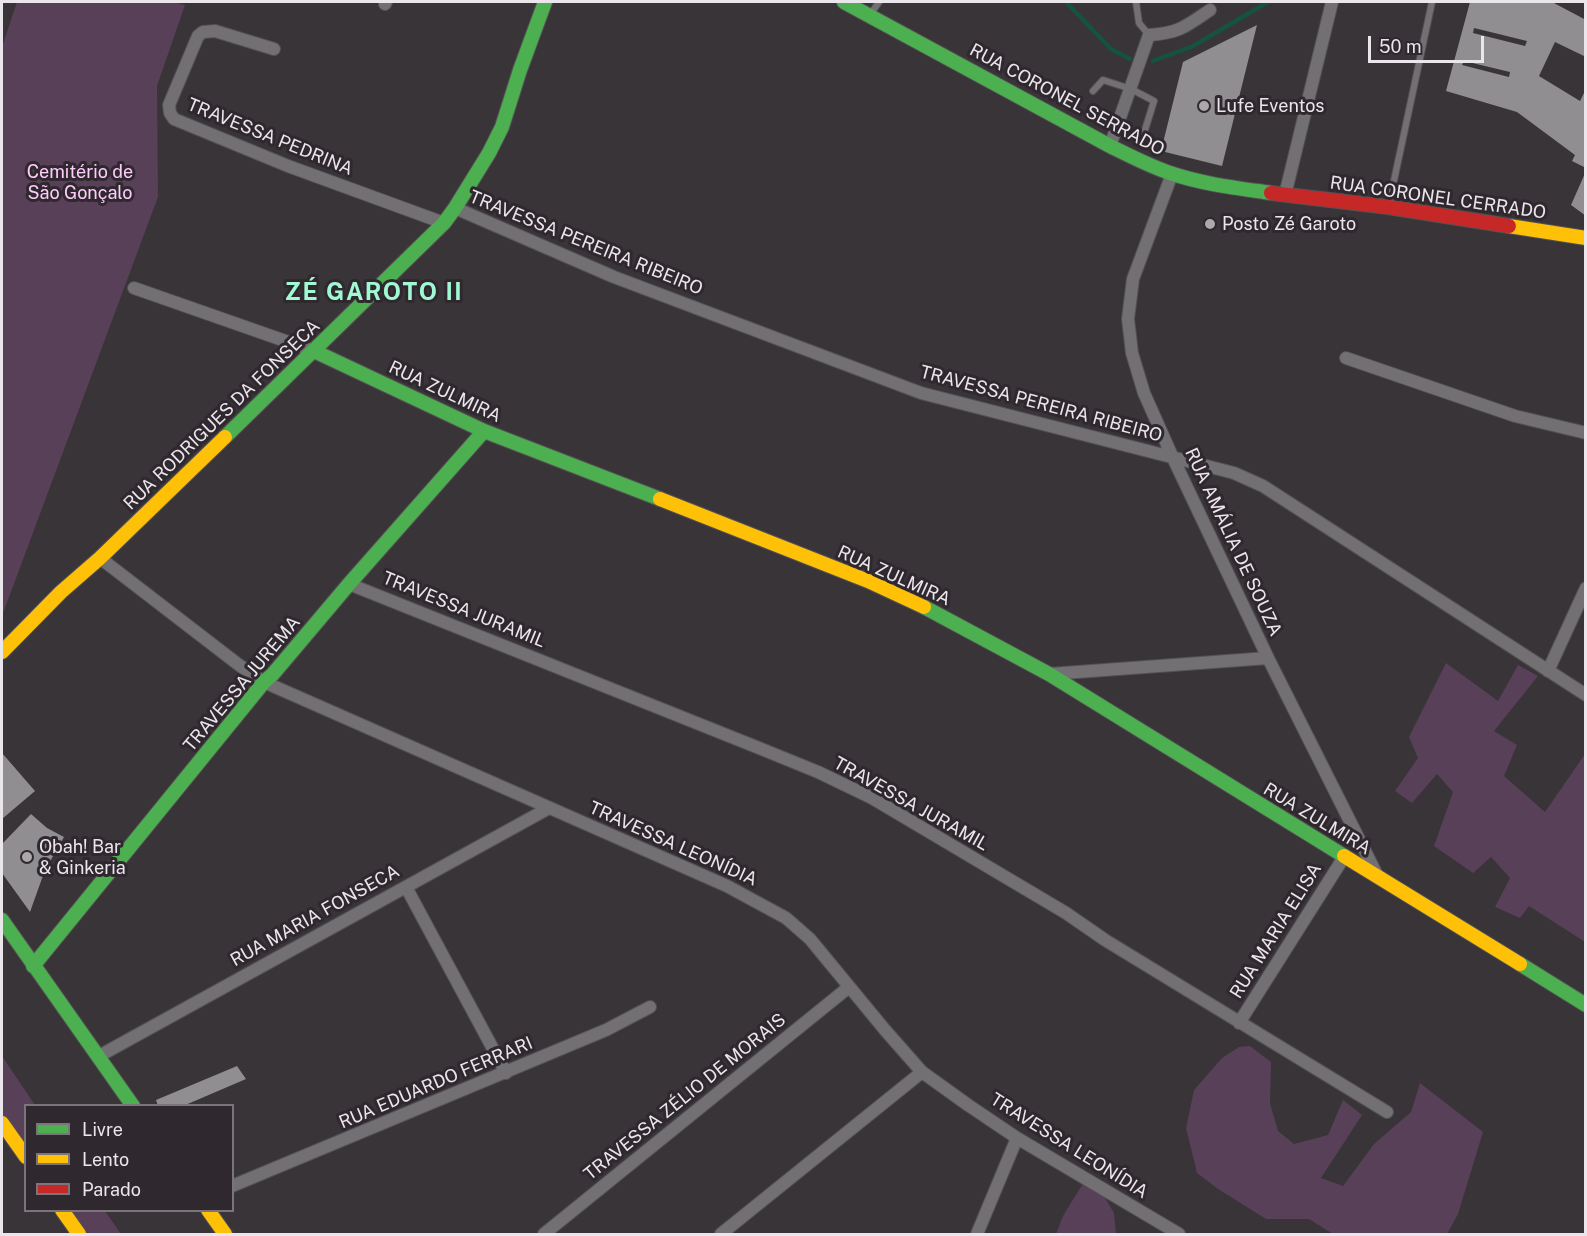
<!DOCTYPE html>
<html>
<head>
<meta charset="utf-8">
<style>
  body { margin:0 }
  #map { position:relative; width:1587px; height:1236px; overflow:hidden; background:#383438; font-family:"Public Sans",sans-serif }
  canvas { display:block }
  .frame { position:absolute; inset:0; border:3px solid #ebe6eb; pointer-events:none }
  .legend { position:absolute; left:24px; top:1104px; width:210px; height:108px; box-sizing:border-box; background:#30282f; border:2px solid #7b747a; margin:0; padding:8px 10px; list-style:none; font-size:18px; color:#ebe6eb }
  .legend li { display:flex; align-items:center; gap:12px; height:30px }
  .legend b { width:30px; border:2px solid #7b747a }
  .scale { position:absolute; left:1368px; top:36px; width:116px; height:27px; box-sizing:border-box; border:3px solid #ebe6eb; border-top:0; padding-left:8px; font-size:18px; line-height:21px; white-space:nowrap; color:#ebe6eb; -webkit-text-stroke:4px #30282f; paint-order:stroke }
</style>
</head>
<body>
<div id="map">
<canvas width="1587" height="1236"></canvas>
<div class="frame"></div>
<ul class="legend">
<li><b style="height:8px;background:#4caf50"></b>Livre</li>
<li><b style="height:8px;background:#ffc107"></b>Lento</li>
<li><b style="height:8px;background:#c62828"></b>Parado</li>
</ul>
<div class="scale">50 m</div>
</div>
<script>
const c = document.querySelector('canvas').getContext('2d');
c.lineJoin = 'round';
function fillPath(path, color) { c.fillStyle = color; c.fill(path, 'evenodd'); }
function stroke(path, color, width, dash) { c.strokeStyle = color; c.lineWidth = width; c.lineCap = dash ? 'butt' : 'round'; c.setLineDash(dash || []); c.stroke(path); }
function label(font, color, halo, rows, align = 'center') {
  c.font = font + ' "Public Sans",sans-serif'; c.lineWidth = 6; c.setLineDash([]); c.textBaseline = 'middle'; c.strokeStyle = halo; c.fillStyle = color; for (const [text, x, y, turn = 0] of rows) {
    c.save(); c.translate(x, y); c.rotate((+turn || 0) * Math.PI / 180); c.textAlign = isNaN(turn) ? turn : align; if (halo) c.strokeText(text, 0, 0); c.fillText(text, 0, 0); c.restore();
  }
}
fillPath(new Path2D(`
  M17 2H174L185 5 157 86 158 197 2 616V47Z
  M1446 663 1498 701 1518 665 1538 676 1494 731 1517 745 1504 776 1545 812 1585 754V942L1529 906 1520 918 1495 907 1510 878 1491 857 1473 873 1434 846 1453 792 1437 774 1412 803 1395 791 1418 758 1409 737Z
  M1250 1046 1271 1062 1270 1103 1278 1131 1294 1144 1328 1135 1343 1100 1362 1115 1321 1178 1343 1186 1374 1144 1411 1112 1420 1083 1483 1132 1458 1214 1447 1234H1333L1309 1219H1266L1218 1189 1197 1173 1186 1128 1194 1090 1222 1058 1239 1047Z
  M2 1056 35 1105 26 1106 25 1157 2 1120Z
  M1082 1185 1102 1193 1114 1213 1116 1234H1056L1063 1216Z
  M60 1211H105L121 1234H76Z`), '#584058');
stroke(new Path2D(`
  M1066 2 1111 49 1130 59
  M1153 61 1193 46 1268 2`), '#15533e', 4.5);
fillPath(new Path2D(`
  M1470 2H1552L1586 20V57L1555 42 1539 76 1580 101 1586 89V168L1572 161 1575 155 1517 112 1446 91ZM1474 28 1527 41 1525 46 1473 33ZM1464 61 1510 72 1509 77 1462 65Z
  M1257 25 1222 166 1161 151 1183 62Z
  M1586 171V216L1571 205Z
  M2 753 35 791 2 819Z
  M31 814 47 828 64 837 45 870 30 912 2 873V844Z
  M237 1066 246 1079 183 1106H158L156 1100Z`), '#918e91');
const lane = new Path2D(`
  M1136 2 1139 23 1149 35
  M872 12 879 2
  M1093 91 1103 80 1131 89 1154 101 1144 133
  M1389 204 1432 2`);
const street = new Path2D(`
  M385 4 386 2
  M274 49 215 31 203 32 198 36 169 105 170 113 174 119 288 166 444 223
  M1110 146 1149 35C1179 33 1185 27 1210 10
  M1172 174 1133 279 1128 319 1132 353 1144 393 1173 458 1268 658 1377 875
  M1285 195 1332 2
  M455 208 614 277 921 393 1234 473 1263 486 1586 695
  M134 288 314 351
  M1346 358 1515 416 1586 433
  M100 558 239 665 264 682 727 886 786 918 810 939 885 1030 922 1072 968 1105 1017 1138 1179 1234
  M349 584 759 748 818 772 872 798 1066 913 1105 940 1387 1112
  M1548 671 1586 588
  M1050 674 1268 658
  M406 887 506 1073
  M1239 1023 1344 857
  M99 1056 549 808
  M232 1186 606 1030 650 1007
  M544 1234 849 987
  M721 1234 922 1072
  M977 1234 1017 1138`);
const fast = new Path2D(`
  M844 2 1110 146C1130 156 1149 166 1170 173 1202 184 1237 188 1271 193
  M314 351 484 431 660 499
  M225 437 444 223 455 208 489 153 502 127 520 70 545 2
  M924 607 1049 674 1344 856
  M2 920 133 1106
  M1520 964 1586 1005
  M33 966 264 682 273 674 349 584 484 431`);
const slow = new Path2D(`
  M1509 226 1586 238
  M660 499 868 581 924 607
  M2 652 61 592 100 558 225 437
  M1344 856 1520 964
  M2 1123 26 1157
  M62 1210 79 1234
  M208 1210 225 1234`);
const jam = new Path2D(`
  M1271 193 1388 207 1509 226`);
stroke(lane, '#545154', 8);
stroke(street, '#545154', 14);
stroke(fast, '#545154', 16);
stroke(slow, '#545154', 16);
stroke(jam, '#545154', 16);
stroke(lane, '#727072', 6);
stroke(street, '#727072', 12);
stroke(fast, '#4caf50', 14);
stroke(slow, '#ffc107', 14);
stroke(jam, '#c62828', 14);
for (const [x, y, r, color] of [
  [1204,106,6,"#aca8ac"],
  [1210,224,6,"#aca8ac"],
  [27,857,6,"#aca8ac"]
]) { const dot = new Path2D(); dot.arc(x, y, r, 0, 2 * Math.PI); c.fillStyle = color; c.fill(dot); stroke(dot, '#30282f', 2); }
label('18px', '#ebe6eb', '#30282f', [
  ["RUA CORONEL SERRADO",1067,100,28],
  ["TRAVESSA PEDRINA",270,137,22],
  ["RUA CORONEL CERRADO",1438,198,8],
  ["TRAVESSA PEREIRA RIBEIRO",586,243,22],
  ["RUA ZULMIRA",445,392,25],
  ["TRAVESSA PEREIRA RIBEIRO",1041,404,15],
  ["RUA RODRIGUES DA FONSECA",222,415,-44],
  ["RUA AMÁLIA DE SOUZA",1233,542,65],
  ["RUA ZULMIRA",894,576,24],
  ["TRAVESSA JURAMIL",464,610,22],
  ["TRAVESSA JUREMA",242,684,-50],
  ["TRAVESSA JURAMIL",911,804,29],
  ["RUA ZULMIRA",1317,819,31],
  ["TRAVESSA LEONÍDIA",673,844,24],
  ["RUA MARIA FONSECA",315,916,-29],
  ["RUA MARIA ELISA",1276,931,-58],
  ["RUA EDUARDO FERRARI",436,1083,-23],
  ["TRAVESSA ZÉLIO DE MORAIS",685,1097,-39],
  ["TRAVESSA LEONÍDIA",1069,1146,32]
]);
label('18px', '#ebe6eb', '#30282f', [
  ["Lufe Eventos",1216,106],
  ["Posto Zé Garoto",1222,224],
  ["Obah! Bar",39,847],
  ["& Ginkeria",39,868]
], 'left');
label('18px', '#ffccfd', '#30282f', [
  ["Cemitério de",80,172],
  ["São Gonçalo",80,193]
]);
c.letterSpacing = '1.5px';
label('bold 24px', '#a1f9d3', '#30282f', [
  ["ZÉ GAROTO II",374,293]
]);
c.letterSpacing = '0px';
</script>
</body>
</html>
